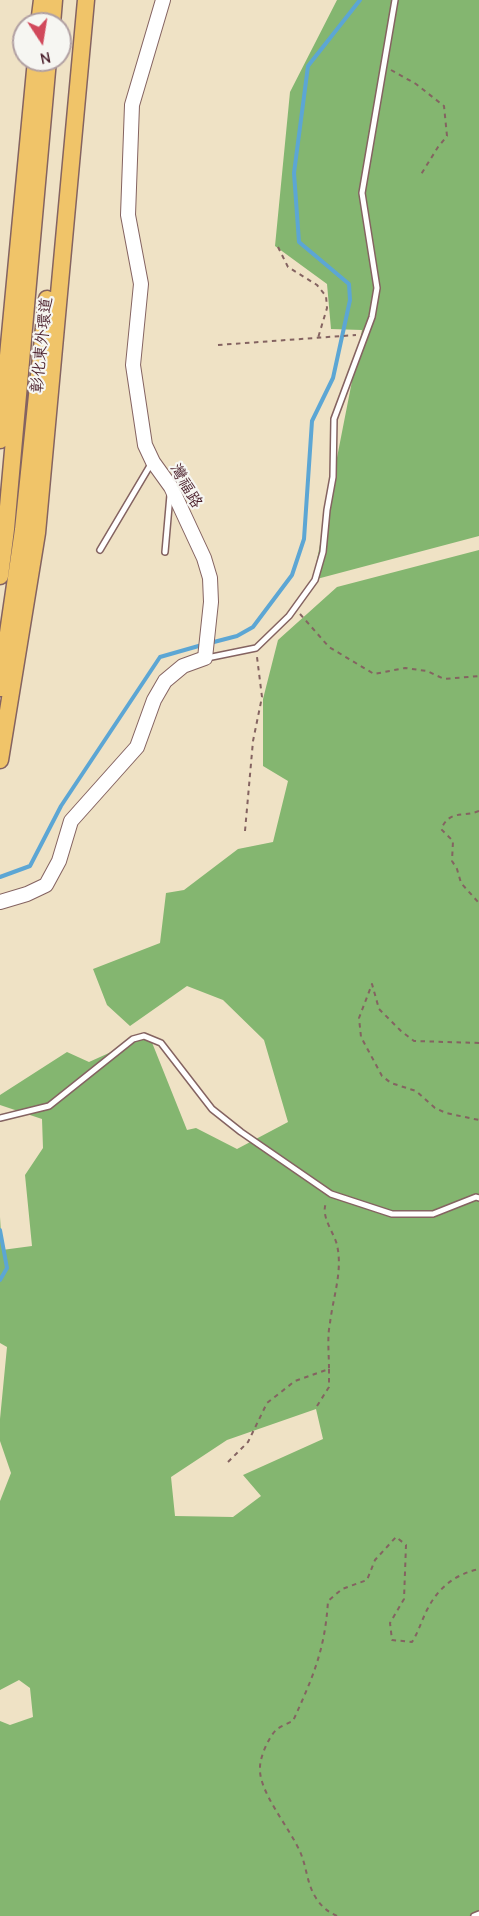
<!DOCTYPE html>
<html>
<head>
<meta charset="utf-8">
<style>
  body { margin:0 }
  #map { position:relative; width:479px; height:1916px; overflow:hidden; background:#efe2c5; font-family:"Comic Neue",sans-serif }
  canvas { display:block }
  .north { position:absolute; left:12px; top:12px; width:60px; height:60px; box-sizing:border-box; background:#f6f6f2; border:2px solid #b1a0a2; border-radius:50%; rotate:168deg; font-size:16px; font-weight:700; line-height:24px; text-align:center; color:#4a1f2b }
  .north::after { content:''; display:block; margin:auto; width:21px; height:27px; background:#d1495b; clip-path:polygon(50% 0,100% 100%,50% 72%,0 100%) }
</style>
</head>
<body>
<div id="map">
<canvas width="479" height="1916"></canvas>
<div class="north">N</div>
</div>
<script>
const c = document.querySelector('canvas').getContext('2d');
c.lineJoin = 'round';
function fillPath(path, color) { c.fillStyle = color; c.fill(path, 'evenodd'); }
function stroke(path, color, width, dash) { c.strokeStyle = color; c.lineWidth = width; c.lineCap = dash ? 'butt' : 'round'; c.setLineDash(dash || []); c.stroke(path); }
function label(font, color, halo, rows, align = 'center') {
  c.font = font + ' "Comic Neue","LXGW WenKai TC",sans-serif'; c.lineWidth = 4.5; c.setLineDash([]); c.textBaseline = 'middle'; c.strokeStyle = halo; c.fillStyle = color; for (const [text, x, y, turn = 0] of rows) {
    c.save(); c.translate(x, y); c.rotate((+turn || 0) * Math.PI / 180); c.textAlign = isNaN(turn) ? turn : align; if (halo) c.strokeText(text, 0, 0); c.fillText(text, 0, 0); c.restore();
  }
}
fillPath(new Path2D(`
  M337 0H479V536L313 580 362 330 331 329 327 284 275 246 290 92Z
  M479 550V1916H0V1721L10 1725 33 1717 30 1688 19 1680 0 1690V1501L11 1473 0 1441V1419L7 1347 0 1343V1217L2 1250 32 1246 25 1175 43 1148 42 1119 0 1105V1095L67 1052 89 1062 149 1035 187 1130 196 1128 237 1149 288 1122 264 1040 223 1000 187 986 130 1026 107 1005 93 969 160 943 166 893 184 890 238 849 273 842 288 781 263 766V699L278 640 337 587ZM316 1409 323 1439 243 1475 261 1496 233 1517 175 1516 171 1477 227 1440Z`), '#84b670');
stroke(new Path2D(`
  M210 643 237 636 253 627 292 575 304 539 312 421 333 378 350 300 349 284 299 242 294 173 308 66 360 0
  M0 877 30 866 61 806 160 657 202 645
  M0 1230 7 1268 0 1280`), '#5ca6d4', 4);
const service = new Path2D(`
  M100 550 151 464
  M165 552 170 495
  M207 658 256 648 289 616 315 580 323 552 327 510 333 477 334 419 372 317 377 288 362 193 395 0
  M0 1118 49 1106 133 1039 144 1036 161 1043 212 1109 241 1132 331 1194 392 1214H433L476 1197 479 1198
  M474 1916 479 1914`);
const tertiary = new Path2D(`
  M0 902 27 894 46 885 59 861 71 821 137 747 154 700 165 681 183 666 205 658 211 602 210 578 204 558 171 487 153 462 145 445 133 365 141 284 128 215 132 105 163 0`);
const primary = new Path2D(`
  M39 24 42 0
  M52 24 54 0
  M0 440 36 60
  M0 576 6 529 48 60
  M0 688 23 530 47 299
  M0 760 37 533 86 0`);
stroke(service, '#846361', 8);
stroke(tertiary, '#846361', 16);
stroke(primary, '#846361', 19);
stroke(new Path2D(`
  M391 70 416 84 444 106 447 136 438 147 420 176
  M278 247 288 267 317 285 326 296 327 308 318 338
  M218 345 356 335
  M300 614 329 647 374 674 405 668 427 671 444 679 479 676
  M479 811C461 818 451 809 441 829L453 841 452 861 457 869 461 883 479 903
  M245 831 253 741 262 697 257 657
  M479 1043 414 1041 401 1031 379 1009 372 984 359 1018 361 1037 382 1076 391 1083 416 1091 435 1108 446 1113 479 1120
  M317 1406 329 1387V1369
  M228 1462 248 1442 267 1403 295 1381 329 1369C329 1354 327 1337 330 1323 333 1297 343 1271 337 1245 334 1232 319 1215 327 1201
  M337 1916C328 1912 321 1906 316 1898 307 1884 307 1869 301 1854 291 1829 258 1792 260 1767 260 1757 269 1736 277 1729 282 1726 288 1723 293 1721 313 1677 325 1650 328 1601L342 1589 367 1580 375 1560 396 1537 406 1545 404 1599 390 1623 392 1640 412 1642C419 1631 422 1619 428 1608 439 1587 456 1574 479 1569`), '#846361', 2, [4.5, 4.5]);
stroke(service, '#fff', 5);
stroke(tertiary, '#fff', 14);
stroke(primary, '#f0c469', 16);
label('16px', '#4a1f2b', '#f6f6f2', [
  ["彰化東外環道",42,345,-84],
  ["灣福路",186,486,60]
]);
</script>
</body>
</html>
